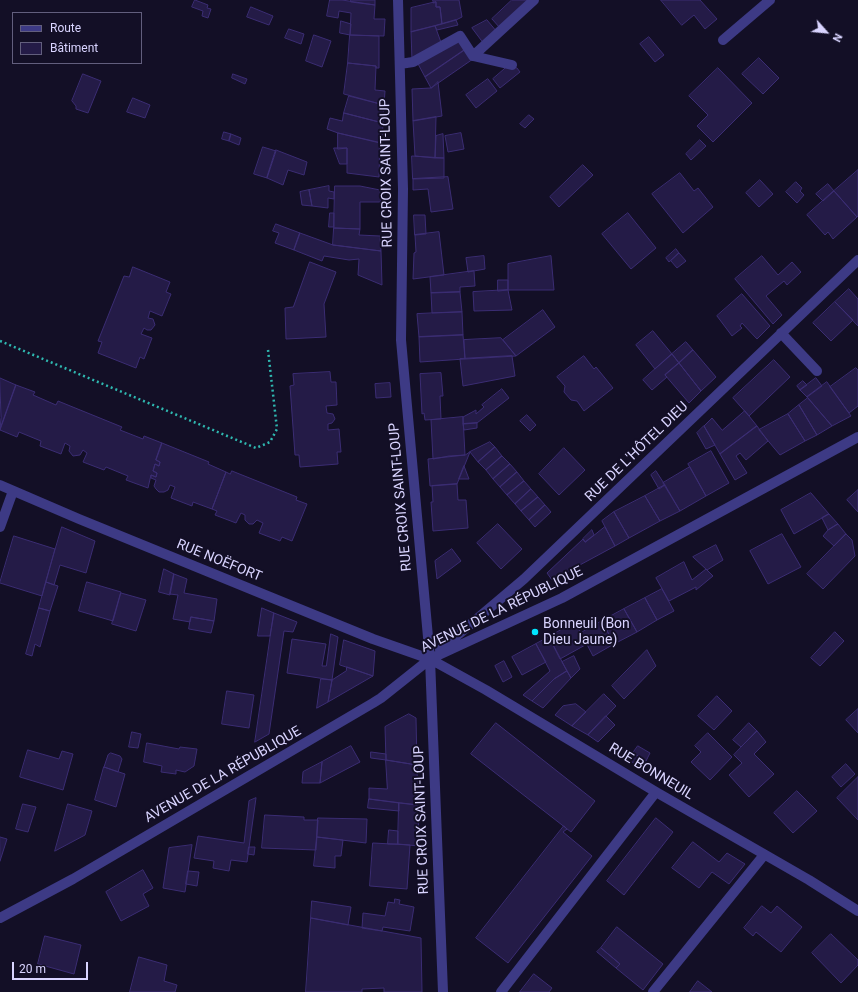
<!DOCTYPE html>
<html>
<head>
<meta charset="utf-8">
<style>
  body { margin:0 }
  #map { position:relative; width:858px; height:992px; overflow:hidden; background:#130f26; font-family:Roboto,sans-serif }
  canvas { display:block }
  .legend { position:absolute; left:12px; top:12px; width:130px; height:52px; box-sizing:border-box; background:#130f26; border:1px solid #625e7d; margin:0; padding:5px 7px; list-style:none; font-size:12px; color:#d9d4ff }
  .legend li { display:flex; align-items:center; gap:8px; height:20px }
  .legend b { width:20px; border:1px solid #625e7d }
  .north { position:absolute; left:806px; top:12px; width:40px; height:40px; -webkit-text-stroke:3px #130f26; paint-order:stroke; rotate:117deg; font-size:11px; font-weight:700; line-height:16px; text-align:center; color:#d9d4ff }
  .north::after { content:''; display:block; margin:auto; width:14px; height:18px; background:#d9d4ff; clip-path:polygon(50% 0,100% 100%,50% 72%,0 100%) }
  .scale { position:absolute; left:12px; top:962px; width:76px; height:18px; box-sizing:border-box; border:2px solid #d9d4ff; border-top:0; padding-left:5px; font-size:12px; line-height:14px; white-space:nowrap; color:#d9d4ff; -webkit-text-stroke:3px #130f26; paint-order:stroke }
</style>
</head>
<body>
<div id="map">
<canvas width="858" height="992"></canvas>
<ul class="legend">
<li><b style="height:5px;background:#3d3a85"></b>Route</li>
<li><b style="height:11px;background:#241b47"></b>Bâtiment</li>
</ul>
<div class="north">N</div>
<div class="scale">20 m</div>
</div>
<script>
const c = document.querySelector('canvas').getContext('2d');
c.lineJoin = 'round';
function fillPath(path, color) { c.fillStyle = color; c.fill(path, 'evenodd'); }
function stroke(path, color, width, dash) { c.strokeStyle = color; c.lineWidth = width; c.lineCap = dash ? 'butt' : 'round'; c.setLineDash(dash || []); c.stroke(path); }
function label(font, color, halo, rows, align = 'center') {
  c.font = font + ' Roboto,sans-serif'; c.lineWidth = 4; c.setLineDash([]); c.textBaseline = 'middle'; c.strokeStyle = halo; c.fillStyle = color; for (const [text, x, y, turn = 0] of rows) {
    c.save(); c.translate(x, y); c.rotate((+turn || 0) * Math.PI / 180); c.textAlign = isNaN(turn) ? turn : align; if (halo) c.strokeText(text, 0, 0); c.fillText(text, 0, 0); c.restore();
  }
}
const building = new Path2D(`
  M195 0 208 5 207 8 211 9 208 18 202 16 203 11 192 7Z
  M330 0H342L375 5 374 19H385L384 36 350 35 351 13 339 11 338 18 327 16Z
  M351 0H375V5L351 2Z
  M433 0H459L462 17 456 20 442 24 440 7H436V2L434 3Z
  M512 0H531L500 28 492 19Z
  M661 0H700L717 19 705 29 694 15 682 25Z
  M436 2V7H440L442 24 411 32V8Z
  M251 7 273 16 269 25 247 17Z
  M456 20 458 25 437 30 435 26Z
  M487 20 497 32 484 44 472 28Z
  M341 21 351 24 350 35 340 33Z
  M435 26 442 45 412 61 411 32Z
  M289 29 304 34 301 44 285 38Z
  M314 35 331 41 322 67 306 61Z
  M350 35 379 36V68H376V66L348 63Z
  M649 37 664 55 655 62 640 44Z
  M461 40 466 49 425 77 417 62Z
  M466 49 473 59 431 88 425 77Z
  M759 58 779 78 763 94 742 74Z
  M348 63 376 66 375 90 385 91 384 105 344 94Z
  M508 66 517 68 520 72 500 88 493 79Z
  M718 68 752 103 713 142 697 126 708 115 689 96Z
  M83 74 101 81 88 113 76 109V106L72 101Z
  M233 74 247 79 245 84 232 78Z
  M488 79 497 91 476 108 466 95Z
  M438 82 442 116 413 121 412 89 431 88Z
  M349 96 384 105 383 123 344 113Z
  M133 98 150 105 145 118 127 112Z
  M344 113 383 123 382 143 338 133 327 129 330 118 342 121Z
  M529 115 534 119 525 128 520 124Z
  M436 117 435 158 415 156 413 121Z
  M224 132 231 134 229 141 222 139Z
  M338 133 380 143 379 177 347 173V148L338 149Z
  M461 133 464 149 448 152 445 136Z
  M231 134 241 138 239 145 229 141Z
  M443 134 444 158H435L436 136Z
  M700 140 706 146 691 160 686 154Z
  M263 147 276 151 267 178 254 174Z
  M334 148H347V164H340Z
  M276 150 307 162 304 175 288 170 283 185 267 178Z
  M412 156 444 158V178L413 179Z
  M583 165 593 175 559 207 550 197Z
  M858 170V216L857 217 834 191Z
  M680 173 694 191 698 188 713 207 683 233 652 194Z
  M448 177 453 209 431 212 428 189 413 190V179Z
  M760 180 773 194 759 207 746 193Z
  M796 182 802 188 800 191 804 195 797 203 786 192Z
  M828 184 834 191 823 201 816 194Z
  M329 186V191L334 192V199L328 198V208L312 206 309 190Z
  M335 186H360L380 190 381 202H360V229L334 228Z
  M309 190 312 206 302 205 300 192Z
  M834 191 857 217 833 239 828 232 825 235 807 215Z
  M330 213H334V227H329Z
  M628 213 656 248 631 269 602 234Z
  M414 215H425L426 234 415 235Z
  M276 224 300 233 294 250 275 243 279 233 273 231Z
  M334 228 360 229 359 235 380 236 381 251 333 245Z
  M439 232 444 275 413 279 414 253 416 252 415 235Z
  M300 233 333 245 381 251 382 285 358 275 359 259 349 260 324 256 322 261 294 250Z
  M676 249 679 253 669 262 666 258Z
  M679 253 686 261 677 268 671 261Z
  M484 256 485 269 468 272 466 258Z
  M551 256 554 290H508V264Z
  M762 256 778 275 792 262 801 272 787 285 784 281 766 296 782 315 773 324 735 279Z
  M310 262 336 272 324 304 326 337 286 339 285 308 293 307Z
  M133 267 170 282 166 292 171 294 162 316 150 311 148 318 153 319 155 325 151 330H147L144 328 141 334 152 338 144 359 140 357 136 368 98 353 102 342 98 341 124 276 129 277Z
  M474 271 475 286 460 287V292L431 293 430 277Z
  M498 280H508V290L498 291Z
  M849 289 858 299V326L835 302Z
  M508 290 512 310 474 311 473 292Z
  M460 292 462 312 432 313 431 293Z
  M742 294 770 326 757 339 742 323 740 326 742 328 732 336 717 316Z
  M835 302 853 320 831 341 813 323Z
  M543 310 555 327 516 356 503 340Z
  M462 312 463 335 419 337 417 314Z
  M653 331 672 354 655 369 636 345Z
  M463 335 465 359 420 362 419 337Z
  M501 338 516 356 465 359 464 340Z
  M686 342 693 350 679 363 672 354Z
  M693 350 716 377 701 391 679 363Z
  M672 354 679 363 665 375 667 377 652 390 643 380Z
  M512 356 515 376 463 386 460 359Z
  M584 356 594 369 596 367 613 388 584 411 577 401 571 400 564 392 565 386 557 377Z
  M774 360 790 377 749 416 733 398Z
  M679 363 701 391 689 403 665 375Z
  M856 368 858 370V406L849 413 830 387Z
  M330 372 331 382H336L337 405 326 406 327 413 333 414 335 419 332 423 328 424V430L339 429 341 452H337L338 464 300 467 299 455H295L290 386 294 385 293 374Z
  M441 373 443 396H440L441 419 425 420 424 413 422 414 420 374Z
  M0 378 16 385 0 430 1 418Z
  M816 378 822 386 807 397 800 390Z
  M803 381 807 385 800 390 797 386Z
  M827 382 851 416 832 426 807 397Z
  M390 383 391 397 376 398 375 384Z
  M16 385 35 392 33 395 56 405 58 401 122 427 120 430 143 439 144 436 162 443 156 460 160 462 159 466 155 464 153 471 157 473 156 477 151 475 148 488 126 480 128 476 106 467 104 470 83 462 87 453 83 450 80 455 73 456 69 451 70 446 65 443 61 454 40 446 41 441 19 432 17 437 0 430Z
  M502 389 509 398 477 423 463 424V417L476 410V414L484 407 482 405Z
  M808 398 832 426 817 435 799 405Z
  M799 405 817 435 805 441 788 414Z
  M745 411 757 426 720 454 704 426 712 418 722 430Z
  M788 414 805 441 780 455 759 430Z
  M527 415 536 425 530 431 520 421Z
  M463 417 465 455 449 456 433 459 431 420Z
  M477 423V428L464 430 463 424Z
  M704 426 715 445 706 449 697 433Z
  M757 426 768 441 746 460 740 453 736 456 747 473 735 480 720 454Z
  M490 442 495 447 478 462 470 452Z
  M162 443 209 462 208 464 226 472 212 509 193 502 192 506 171 498 175 487 170 485 168 490 164 492H159L156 489 154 486 156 480 151 478V475L156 477 157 473 153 471 155 464 159 466 160 462 156 460Z
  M495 447 502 456 486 470 478 462Z
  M564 448 585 470 559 495 539 474Z
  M711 451 729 483 706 496 688 464Z
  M470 452 457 484 430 486 428 459 465 455Z
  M502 456 510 464 493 479 486 470Z
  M510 464 517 472 500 487 493 479Z
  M464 466 469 479H459Z
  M690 467 706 496 680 511 663 483Z
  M232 471 297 497 296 500 307 504 292 541 282 537 280 541 259 533 263 523 257 520 253 524H249L245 520V515L241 513 236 523 215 515 217 511 212 509 226 472 230 474Z
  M656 471 665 485 659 489 651 475Z
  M517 472 524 481 507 495 500 487Z
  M524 481 531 489 515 504 507 495Z
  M457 484 458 500H466L468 528 433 531 431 502H433L432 486Z
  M665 485 680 511 660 521 645 496Z
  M531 489 538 497 521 511 515 504Z
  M858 490V512L847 500Z
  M811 493 829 514 794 534 781 510Z
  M645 496 660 521 629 538 614 512Z
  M538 497 545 505 529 520 521 511Z
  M545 505 551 512 535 527 529 520Z
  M614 512 629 538 615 546 602 521Z
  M829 514 838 524 828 530 822 518Z
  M498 524 522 549 501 569 477 543Z
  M838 524 846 534 834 546 823 536 828 530Z
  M62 527 95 541 86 573 60 565 54 585 46 582Z
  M605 527 615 546 552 580 547 573 583 539 585 542Z
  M592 530 594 535 585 542 583 539Z
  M782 534 801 567 768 584 750 551Z
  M846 534 852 540 855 556 823 589 807 574Z
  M14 536 55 549 42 596 0 583Z
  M716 545 723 560 707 570 693 557Z
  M452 549 461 561 437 579 435 561Z
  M684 562 692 580 706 569 713 576 696 590V587L669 601 656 578Z
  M164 569 174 574 170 595 159 592Z
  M174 574 187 579 184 593 217 599 214 621 191 617 190 622 173 619 178 595 170 594Z
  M46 582 58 586 50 611 39 608Z
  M87 582 121 592 113 621 79 611Z
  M662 589 674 611 657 620 645 598Z
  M121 593 146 600 136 631 112 624Z
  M645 598 657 620 637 632 624 609Z
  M39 608 50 611 40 647 35 644 32 656 26 654Z
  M262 608 274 613 270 636H258Z
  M624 609 637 632 614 644 602 621Z
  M274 613 297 622 293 632 284 631 269 734 255 742Z
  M191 617 214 621 211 633 189 629Z
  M602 621 614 644 593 656 581 633Z
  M575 622 587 644 560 659 549 637Z
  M835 632 844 641 820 666 811 658Z
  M331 634 338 637 332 680 287 673 292 639 326 644 322 666H326Z
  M549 637 567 671 554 679 532 701 523 695 550 671 536 644Z
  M344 640 375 651 373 676 340 665Z
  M536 644 546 662 522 675 512 657Z
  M647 650 656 666 624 699 612 686Z
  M574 656 580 669 571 678 562 662Z
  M504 661 512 677 503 682 495 666Z
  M347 667 373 676 328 702 332 680 346 671Z
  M567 671 571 678 543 708 532 701 554 679Z
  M321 679 332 680 328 702 317 708Z
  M227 691 254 695 249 728 222 724Z
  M604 694 616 706 588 735 572 726Z
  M717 696 732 711 714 730 698 716Z
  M576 704 586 712 572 726 555 715 563 706Z
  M858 709V733L846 720Z
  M409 714 416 718 417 765 386 760 385 727Z
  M606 716 615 725 598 742 588 735Z
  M496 723 595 801 571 832 471 754Z
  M749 723 757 731 741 747 733 740Z
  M757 731 766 742 754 754 774 774 749 797 729 775 742 763 734 755Z
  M132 732 141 734 138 748 129 747Z
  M708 733 732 757 710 780 691 762 701 752 695 746Z
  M147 743 179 749 180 747 197 749 194 766 185 772 176 770V774L161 772 162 766 144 762Z
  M351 746 360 762 320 783 322 762Z
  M638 746 650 753 646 761 633 753Z
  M28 750 59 759 62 751 73 754 63 790 20 777Z
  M371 752 386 754V760L371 758Z
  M111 753 120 756 122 759 118 772 104 767 108 755Z
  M633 753 646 761 641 768 629 760Z
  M386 760 417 765 418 805 369 799V788L387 789Z
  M322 762 320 783H302L303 772Z
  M846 764 855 774 841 787 832 777Z
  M104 767 125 774 116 807 95 800Z
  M858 777V820L837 798Z
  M797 791 817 811 793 833 774 813Z
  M256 798 247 862 231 860 229 871 213 868 214 861 194 858 198 836 244 843 249 801Z
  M369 799 399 803V811L368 808Z
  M399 803 418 805 419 846 398 844Z
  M23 804 36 807 28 832 16 829Z
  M68 804 92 811 85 835 55 851Z
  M265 815 304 817V820H318L316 850 262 848Z
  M318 818 367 819 366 843 317 837Z
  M656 818 673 832 624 895 607 881Z
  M564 826 567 829 563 832 592 856 508 963 476 938Z
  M389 830 398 831V844H388Z
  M0 837 7 839 0 861Z
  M317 837 343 840 341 856H335V868L314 866Z
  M693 842 719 862 727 853 745 864 729 884 712 872 699 888 672 868Z
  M373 843 410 845 407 889 370 886Z
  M192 845 185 892 163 888 169 848Z
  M249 847H255L254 855 248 854Z
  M143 870 153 888 143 894 149 906 121 921 106 892Z
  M188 871 199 872 197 886 186 884Z
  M395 899 400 900 399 904 414 907 410 931 383 927 382 931 362 928 363 913 385 916 388 902 394 903Z
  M312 901 351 907 348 925 311 918Z
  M762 906 771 913 777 906 802 927 781 952 756 932 753 936 744 928Z
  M311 918 421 938 422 992H384V988L362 989V992H306Z
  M617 927 663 964 643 990 616 968 620 964 601 948Z
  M831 934 858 960V965L841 983 812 953Z
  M45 936 81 945 74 974 38 964Z
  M601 948 620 964 616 968 597 952Z
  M139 957 167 965 164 981 177 985 175 992H130Z
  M534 974 552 988 549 992H520Z
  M698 981 712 992H690Z`);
fillPath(building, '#241b47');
stroke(building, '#3b2d73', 1);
stroke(new Path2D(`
  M0 341 256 448 270 442 277 429 268 350`), '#2fb8b0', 2.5, [2, 3]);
stroke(new Path2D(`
  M398 0 403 189 401 340 430 659 443 992
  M723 40 770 0
  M473 56 512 65
  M400 64 413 62 460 36 473 56 534 0
  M781 333 817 371
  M0 485 79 519 373 639 430 659 486 690 656 792 809 880 858 911
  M0 527 13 491
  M440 650 524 579 858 260
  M0 918 73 879 373 703 381 698 430 659 562 598 858 437
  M501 992 656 792
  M653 992 764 855`), '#3d3a85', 10);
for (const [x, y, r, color] of [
  [535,632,4,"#00e5ff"]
]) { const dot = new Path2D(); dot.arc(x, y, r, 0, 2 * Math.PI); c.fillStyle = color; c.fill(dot); stroke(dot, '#130f26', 1.5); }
label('14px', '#d9d4ff', '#130f26', [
  ["RUE CROIX SAINT-LOUP",387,173,-91],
  ["RUE DE L'HÔTEL DIEU",637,452,-44],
  ["RUE CROIX SAINT-LOUP",401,497,-95],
  ["RUE NOËFORT",219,561,22],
  ["AVENUE DE LA RÉPUBLIQUE",502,610,-26],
  ["RUE BONNEUIL",651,772,31],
  ["AVENUE DE LA RÉPUBLIQUE",223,775,-30],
  ["RUE CROIX SAINT-LOUP",422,820,-92]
]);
label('14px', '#d9d4ff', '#130f26', [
  ["Bonneuil (Bon",543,624],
  ["Dieu Jaune)",543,640]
], 'left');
</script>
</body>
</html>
